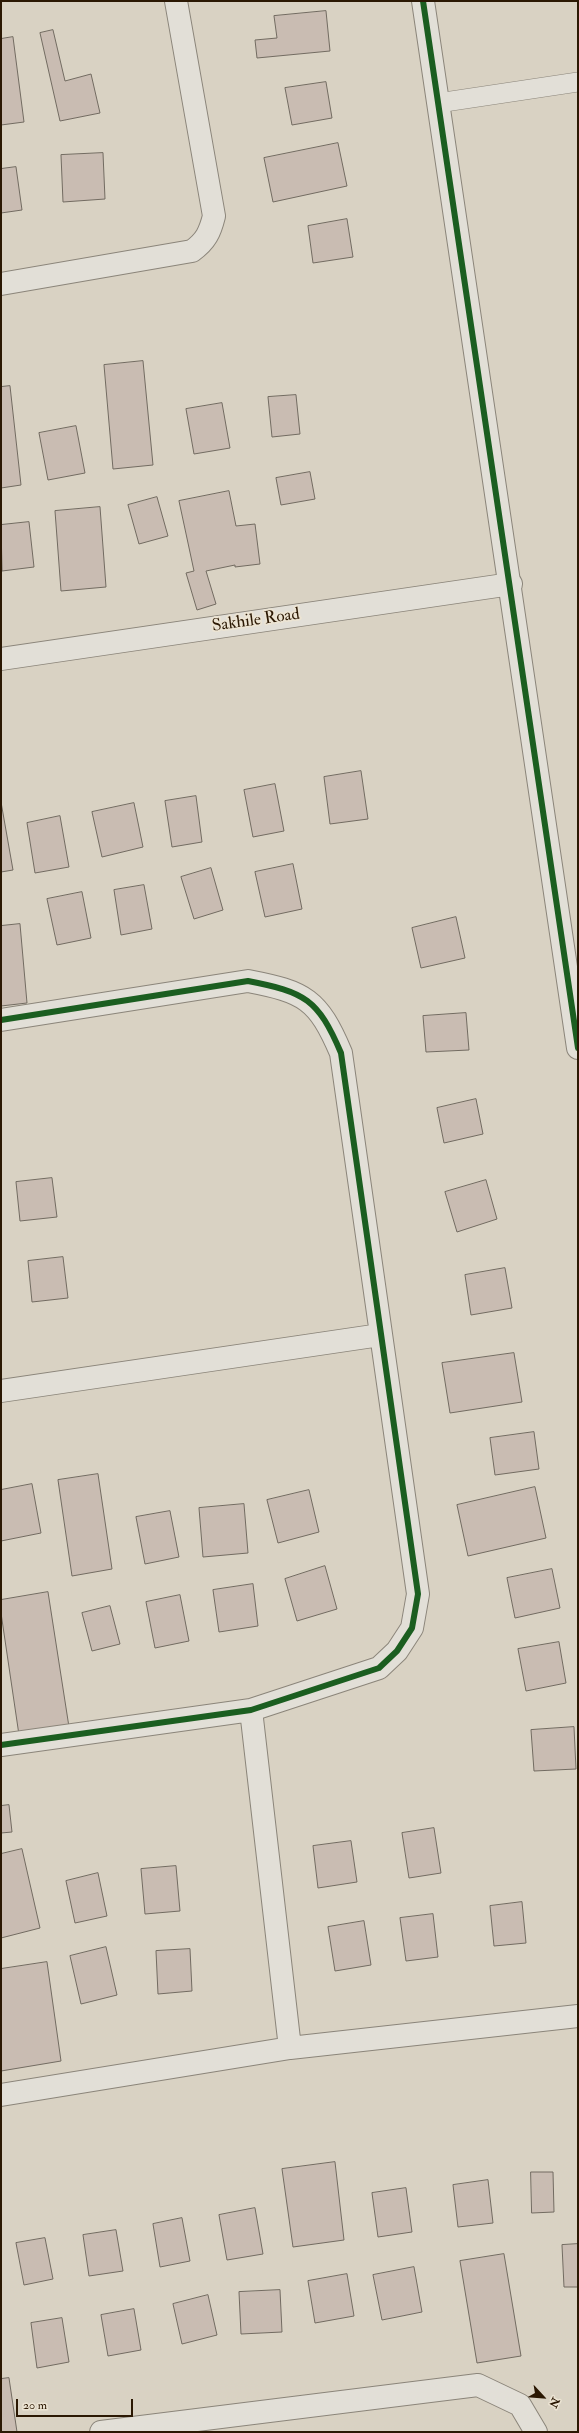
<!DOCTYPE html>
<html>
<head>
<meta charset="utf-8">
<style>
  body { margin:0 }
  #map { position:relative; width:579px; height:2433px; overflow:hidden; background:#d9d2c3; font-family:"IM FELL Double Pica",serif }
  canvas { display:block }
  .frame { position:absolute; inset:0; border:2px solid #2b1803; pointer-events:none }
  .north { position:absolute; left:523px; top:2377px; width:40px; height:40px; -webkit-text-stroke:3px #ece4d3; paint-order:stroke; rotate:116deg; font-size:11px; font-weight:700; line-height:16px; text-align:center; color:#2b1803 }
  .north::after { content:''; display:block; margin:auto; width:14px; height:18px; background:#2b1803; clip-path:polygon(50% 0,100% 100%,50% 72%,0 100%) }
  .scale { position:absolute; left:16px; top:2399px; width:117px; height:18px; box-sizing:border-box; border:2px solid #2b1803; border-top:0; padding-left:5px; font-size:12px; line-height:14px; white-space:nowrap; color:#2b1803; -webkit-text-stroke:3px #ece4d3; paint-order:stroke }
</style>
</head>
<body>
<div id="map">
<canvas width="579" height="2433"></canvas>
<div class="frame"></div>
<div class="north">N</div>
<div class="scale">20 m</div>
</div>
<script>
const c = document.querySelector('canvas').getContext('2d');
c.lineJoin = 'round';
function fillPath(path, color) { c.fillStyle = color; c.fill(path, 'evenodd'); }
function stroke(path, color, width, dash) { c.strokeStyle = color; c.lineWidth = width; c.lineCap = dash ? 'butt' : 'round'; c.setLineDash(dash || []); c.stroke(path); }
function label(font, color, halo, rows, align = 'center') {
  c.font = font + ' "IM FELL Double Pica",serif'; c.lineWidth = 3.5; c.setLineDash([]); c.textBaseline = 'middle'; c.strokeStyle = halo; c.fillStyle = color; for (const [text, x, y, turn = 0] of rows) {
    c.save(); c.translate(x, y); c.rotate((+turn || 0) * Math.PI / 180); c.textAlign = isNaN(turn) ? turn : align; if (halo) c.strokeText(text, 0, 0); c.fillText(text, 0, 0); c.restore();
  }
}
const building = new Path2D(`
  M326 11 330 51 257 58 255 40 277 38 274 16Z
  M53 30 65 81 91 74 100 113 60 121 40 33Z
  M13 37 24 122 1 125V39Z
  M326 82 332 118 292 125 285 88Z
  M338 143 347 186 273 202 264 158Z
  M103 153 105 199 63 202 61 155Z
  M16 167 22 210 1 213V169Z
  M347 219 353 257 313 263 308 226Z
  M143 361 153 465 113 469 104 365Z
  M10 386 21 485 1 488V387Z
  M296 395 300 434 272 437 268 397Z
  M222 403 230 448 194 454 186 409Z
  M76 426 85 473 48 480 39 433Z
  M310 472 315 499 281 505 276 478Z
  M229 491 236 526 255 524 260 564 235 567V565L206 571 216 604 197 610 186 573 194 571 179 501Z
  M157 497 168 536 139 544 128 505Z
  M100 507 106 587 61 591 55 511Z
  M29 522 34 567 2 571 1 525Z
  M361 771 368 819 330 824 324 777Z
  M275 784 284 831 253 837 244 790Z
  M196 796 202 842 172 847 165 801Z
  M1 802 13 870 1 872Z
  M134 803 143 847 102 857 92 812Z
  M60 816 69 867 35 873 27 823Z
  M293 864 302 909 265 917 255 872Z
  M211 868 223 910 194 919 181 877Z
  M144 885 152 929 121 935 114 890Z
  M82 892 91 938 57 945 47 899Z
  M456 917 465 958 421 968 412 928Z
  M20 924 27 1003 1 1006V926Z
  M466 1013 469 1050 426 1052 423 1016Z
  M476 1099 483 1134 444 1143 437 1108Z
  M52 1178 57 1217 20 1221 16 1182Z
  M486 1180 497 1219 457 1232 445 1192Z
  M63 1257 68 1298 32 1302 28 1261Z
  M505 1268 512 1308 471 1315 465 1275Z
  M514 1353 522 1402 450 1413 442 1363Z
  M534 1432 539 1469 495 1475 490 1438Z
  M98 1474 112 1569 72 1576 58 1480Z
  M32 1484 41 1533 1 1541V1490Z
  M535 1487 546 1538 468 1556 457 1505Z
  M309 1490 319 1532 278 1543 267 1500Z
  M244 1504 248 1553 203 1557 199 1508Z
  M170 1511 179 1557 145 1564 136 1517Z
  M325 1566 337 1609 297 1621 285 1579Z
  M552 1569 560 1608 515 1618 507 1578Z
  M253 1584 258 1626 219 1632 213 1590Z
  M48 1592 69 1727 19 1735 1 1613V1600Z
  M180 1595 189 1641 155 1648 146 1602Z
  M110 1606 120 1644 92 1651 82 1613Z
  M559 1642 566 1683 526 1691 518 1649Z
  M574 1727 576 1769 534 1771 531 1730Z
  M9 1805 12 1832 1 1833V1806Z
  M434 1828 441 1873 409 1878 402 1833Z
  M351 1841 357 1882 318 1888 313 1846Z
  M22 1849 40 1928 1 1938V1854Z
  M176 1866 180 1911 145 1914 141 1869Z
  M98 1873 107 1916 75 1923 66 1881Z
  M522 1902 526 1943 494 1946 490 1906Z
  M433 1914 438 1957 406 1961 400 1918Z
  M364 1921 371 1965 335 1971 328 1927Z
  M106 1947 117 1995 81 2004 70 1956Z
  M190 1949 192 1991 158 1994 156 1951Z
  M47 1962 61 2061 1 2071V1969Z
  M335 2162 344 2240 293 2247 282 2169Z
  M531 2172H553L554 2212 532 2213Z
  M488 2180 493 2223 458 2227 453 2185Z
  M406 2188 412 2232 378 2237 372 2193Z
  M255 2208 263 2254 227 2260 219 2215Z
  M182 2218 190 2261 160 2267 153 2224Z
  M116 2230 123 2271 89 2276 83 2235Z
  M45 2238 53 2279 24 2285 16 2243Z
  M578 2244V2287H564L562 2245Z
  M504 2254 521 2356 477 2363 460 2261Z
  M414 2267 422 2312 382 2320 373 2275Z
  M347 2274 354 2316 315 2323 308 2281Z
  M280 2290 282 2332 241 2334 239 2292Z
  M208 2295 217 2335 182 2344 173 2304Z
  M134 2309 141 2350 108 2356 101 2315Z
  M62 2318 69 2362 37 2368 31 2323Z
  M9 2378 17 2432H1V2379Z`);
fillPath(building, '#c9bcb2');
stroke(building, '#726b61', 1);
const service = new Path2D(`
  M438 103 578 82`);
const minor = new Path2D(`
  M1 284 192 251C206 241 210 232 214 216L176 1
  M1 659 511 584
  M1 1020 248 981C305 992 318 999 341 1053L418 1594 412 1628 397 1651 379 1668 251 1710 1 1745
  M1 1391 380 1335
  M251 1710 290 2048
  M1 2095 290 2048 578 2016
  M101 2432 478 2385 520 2405 536 2432`);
const tertiary = new Path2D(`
  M423 1 578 1048`);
stroke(service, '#8b857a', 20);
stroke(minor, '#8b857a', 24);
stroke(tertiary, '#8b857a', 24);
stroke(service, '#e2dfd7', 19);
stroke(minor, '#e2dfd7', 22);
stroke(tertiary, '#e2dfd7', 22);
stroke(new Path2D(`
  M423 1 578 1048
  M1 1020 248 981C305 992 318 999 341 1053L418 1594 412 1628 397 1651 379 1668 251 1710 1 1745`), '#1b5e20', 6);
label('17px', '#2b1803', '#ece4d3', [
  ["Sakhile Road",256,621,-8]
]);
</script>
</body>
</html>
